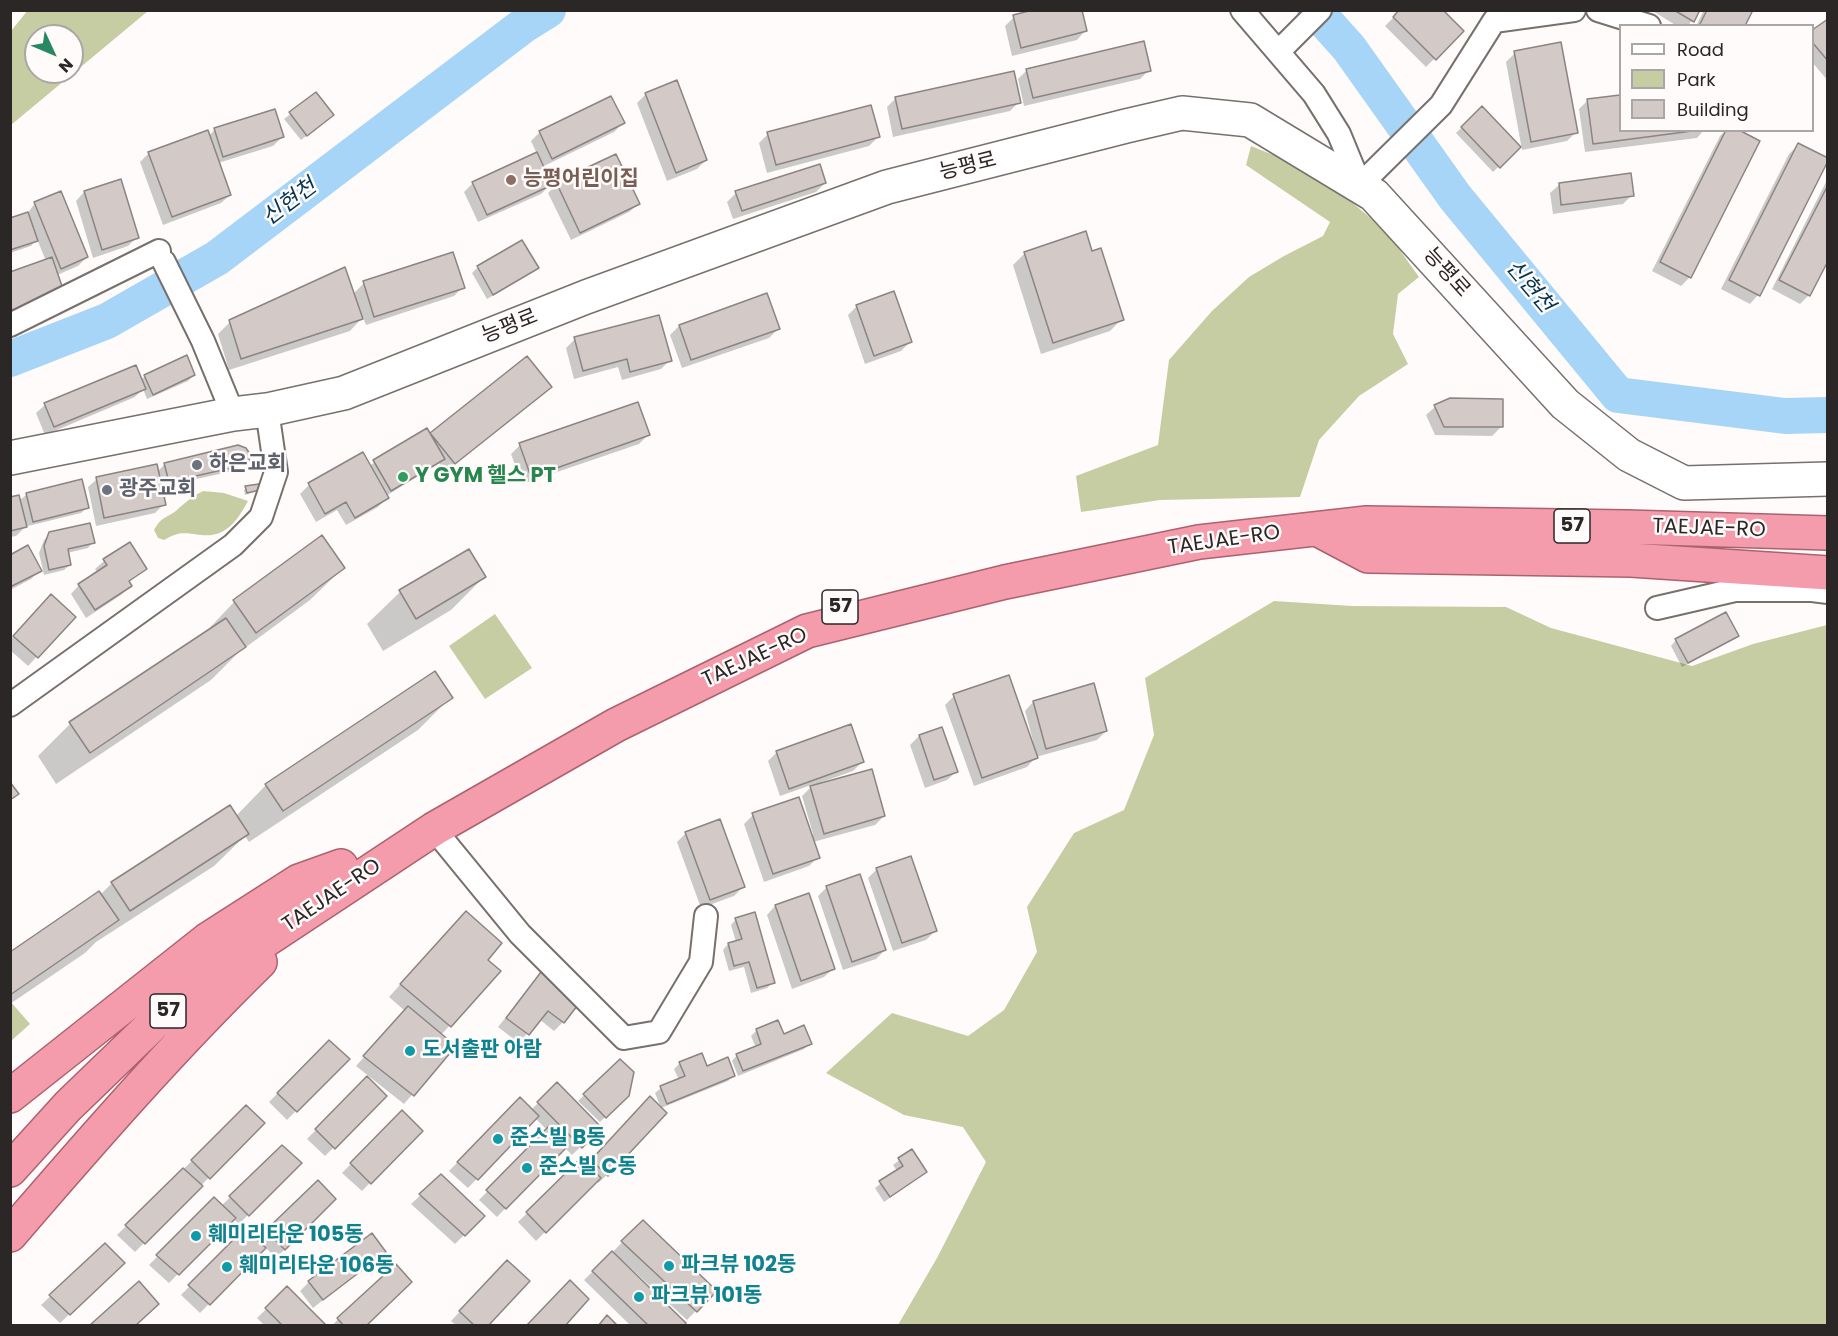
<!DOCTYPE html>
<html>
<head>
<meta charset="utf-8">
<style>
  body { margin:0 }
  #map { position:relative; width:1838px; height:1336px; overflow:hidden; background:#fefbfa; font-family:Poppins,sans-serif }
  canvas { display:block }
  .frame { position:absolute; inset:0; border:12px solid #2a2726; pointer-events:none }
  .legend { position:absolute; left:1619px; top:24px; width:195px; height:108px; box-sizing:border-box; background:#fefbfa; border:2px solid #a9a6a5; margin:0; padding:8px 10px; list-style:none; font-size:18px; color:#2a2726 }
  .legend li { display:flex; align-items:center; gap:12px; height:30px }
  .legend b { width:30px; border:2px solid #a9a6a5 }
  .north { position:absolute; left:24px; top:24px; width:60px; height:60px; box-sizing:border-box; background:#fefbfa; border:2px solid #a9a6a5; border-radius:50%; rotate:134deg; font-size:16px; font-weight:700; line-height:24px; text-align:center; color:#2a2726 }
  .north::after { content:''; display:block; margin:auto; width:21px; height:27px; background:#278862; clip-path:polygon(50% 0,100% 100%,50% 72%,0 100%) }
</style>
</head>
<body>
<div id="map">
<canvas width="1838" height="1336"></canvas>
<div class="frame"></div>
<ul class="legend">
<li><b style="height:8px;background:#fff"></b>Road</li>
<li><b style="height:16px;background:#c7cda3"></b>Park</li>
<li><b style="height:16px;background:#d3cac7"></b>Building</li>
</ul>
<div class="north">N</div>
</div>
<script>
const c = document.querySelector('canvas').getContext('2d');
c.lineJoin = 'round';
function fillPath(path, color) { c.fillStyle = color; c.fill(path, 'evenodd'); }
function stroke(path, color, width, dash) { c.strokeStyle = color; c.lineWidth = width; c.lineCap = dash ? 'butt' : 'round'; c.setLineDash(dash || []); c.stroke(path); }
function label(font, color, halo, rows, align = 'center') {
  c.font = font + ' Poppins,"Noto Sans KR",sans-serif'; c.lineWidth = 5; c.setLineDash([]); c.textBaseline = 'middle'; c.strokeStyle = halo; c.fillStyle = color; for (const [text, x, y, turn = 0] of rows) {
    c.save(); c.translate(x, y); c.rotate((+turn || 0) * Math.PI / 180); c.textAlign = isNaN(turn) ? turn : align; if (halo) c.strokeText(text, 0, 0); c.fillText(text, 0, 0); c.restore();
  }
}
fillPath(new Path2D(`
  M28 10H148V11L11 125V31ZM36 36H72V72H36Z
  M1251 146 1296 164 1348 199 1387 232 1419 277 1398 294 1393 334 1408 364 1359 396 1319 440 1300 497 1160 500 1081 512 1076 476 1158 445 1169 360 1212 311 1249 277 1284 256 1323 236 1330 222 1246 165Z
  M203 491 224 493 248 501C237 521 226 538 201 535 183 533 180 531 164 540L158 538 154 530C163 514 168 519 179 508 189 500 191 497 203 491Z
  M1274 601 1352 606 1506 607 1551 628 1692 666 1753 644 1827 625V1325H898L937 1258 986 1162 963 1127 904 1115 826 1073 892 1013 968 1036 1004 1010 1037 952 1027 907 1074 833 1124 810 1154 735 1145 678Z
  M495 614 532 668 485 699 449 646Z
  M10 1001 30 1024 11 1041H10Z`), '#c7cda3');
fillPath(new Path2D(`
  M1401 10 1462 31 1426 67 1385 26Z
  M1443 10H1496L1443 12Z
  M1651 10H1699L1688 26H1677Z
  M1704 10H1746L1744 26H1696Z
  M1014 17 1085 31 1077 40 1012 56 1005 26Z
  M1828 21V81L1812 62V32Z
  M1515 53 1576 132 1567 141 1522 150 1506 62Z
  M1027 70H1149L1140 79 1024 106 1018 79Z
  M316 94 327 120 301 140 284 119Z
  M646 94 706 160 697 169 667 181 637 103Z
  M1620 96V130H1704L1697 138 1585 152 1579 109 1588 100Z
  M610 98 623 123 614 132 542 167 550 185 541 194 478 222 464 192 473 183 537 154 531 141 539 133Z
  M896 98 1019 102 1010 111 893 137 887 107Z
  M1482 108 1519 147 1493 172 1456 133Z
  M215 129 282 137 273 146 218 163 230 195 221 203 163 225 140 162 149 153 209 136Z
  M1726 130 1690 277 1681 286 1652 271 1720 136Z
  M768 134 878 137 869 146 767 173 759 143Z
  M1798 145 1758 295 1750 304 1721 289 1789 154Z
  M615 156 638 204 629 212 571 240 548 193 557 184Z
  M1828 178V258L1809 295 1800 304 1772 289Z
  M825 183 816 192 733 219 727 202 736 193Z
  M1559 185 1632 195 1623 204 1553 214 1550 193Z
  M84 192 137 237 128 246 93 258 76 201Z
  M35 203 87 257 78 266 57 275 10 316V274L46 261 37 239 31 246 10 253V219L27 214Z
  M522 242 537 268 531 273 487 299 472 273 477 268Z
  M1025 253H1091L1122 319 1110 331 1041 354 1013 265Z
  M364 283 463 287 454 296 366 325 363 317 350 331 229 370 218 334 230 322 353 294Z
  M857 306 910 342 901 351 865 364 848 315Z
  M679 326 778 329 769 338 682 368 670 335Z
  M575 339 670 360 661 369 622 380 618 367 574 379 566 348Z
  M527 358 550 387 445 471 439 463 386 496 387 498 378 507 346 525 337 510 316 522 300 494 309 485 363 454 369 466 427 430 430 435Z
  M194 375 188 381 147 399 143 389 135 397 45 435 36 413 45 405 141 380 145 376Z
  M1450 399 1501 427 1492 436 1435 435 1426 415 1435 407Z
  M648 435 639 444 522 484 511 454 520 445Z
  M248 460 233 471 160 487 164 504 155 513 96 526 88 487 97 479 157 472 165 464Z
  M246 488 259 490 245 495 244 490Z
  M27 494 87 508 81 513 28 526 27 525 16 536 10 537V498L19 501Z
  M50 534 93 542 88 548 67 553 70 565 64 570 44 575 39 553 44 540Z
  M321 538 343 568 310 600 238 653 211 680 56 784 38 756 70 724 202 636 234 602Z
  M129 544 145 569 128 583 130 586 121 595 86 618 71 594 79 585 98 573 95 569 104 561Z
  M468 551 484 577 451 610 383 651 367 624 400 592Z
  M10 557 40 570 31 579 10 590Z
  M43 605 74 617 28 666 10 650V640Z
  M1737 636 1731 641 1682 667 1671 646 1676 640Z
  M434 673 451 697 418 730 249 842 245 836 214 866 96 942 85 953 10 1004V953L100 895 112 883 230 807 236 816 266 785Z
  M954 696 1031 742 1033 741 1025 711 1033 702 1106 731 1097 740 1036 757 1027 767 974 786 945 705Z
  M919 736 956 772 947 780 925 788 910 745Z
  M777 752 862 762 853 771 822 782V784L884 816 875 825 813 842 818 857 809 866 764 882 744 824 753 815 810 835 813 834 802 796 814 784 780 796 768 761Z
  M686 833 743 887 734 896 701 908 677 842Z
  M877 869 935 931 926 940 893 951 868 878Z
  M827 887 885 950 876 959 843 970 818 896Z
  M775 906 833 969 824 977 792 989 767 915Z
  M736 919 773 982 767 988 751 993 744 967 729 971 723 950 728 944 736 942 731 925Z
  M454 924 486 961 499 971 441 1035 454 1046 404 1104 356 1066 405 1011 389 997Z
  M541 974 563 1022 554 1031 539 1019 519 1043 498 1027Z
  M777 1022 783 1035 810 1043 804 1049 738 1076 732 1061 737 1055 756 1048 751 1036 756 1031Z
  M329 1042 347 1059 287 1120 269 1102Z
  M620 1061 628 1095 600 1122 578 1101Z
  M680 1063 706 1068 733 1076 728 1081 661 1108 655 1093 661 1088 679 1080 674 1069Z
  M367 1078 385 1096 325 1156 307 1139Z
  M557 1084 600 1128 572 1155 564 1147 497 1217 479 1200 547 1130 535 1118 468 1188 449 1171 520 1099 531 1110Z
  M650 1098 607 1175 598 1183 596 1181 536 1241 518 1222 581 1160 586 1166Z
  M246 1107 263 1123 135 1252 117 1235Z
  M402 1112 421 1131 362 1191 342 1173Z
  M282 1147 300 1163 239 1224 233 1218 169 1283 149 1265 214 1199 221 1206Z
  M911 1151 926 1172 884 1202 875 1188 897 1171 893 1165Z
  M441 1176 483 1216 455 1244 411 1204Z
  M317 1182 334 1199 276 1258 265 1247 200 1313 181 1295 245 1230 257 1241Z
  M643 1222 715 1291 687 1320 622 1260 620 1262 681 1326H631L584 1280Z
  M105 1245 114 1272 60 1323 41 1305Z
  M384 1252 313 1308 300 1291 309 1282Z
  M396 1267 364 1326H332L338 1319Z
  M499 1270 486 1326H457L451 1321Z
  M287 1289 325 1326H265L257 1318Z`), '#0003');
stroke(new Path2D(`
  M1315 10 1349 48 1455 197 1618 395 1785 416 1828 415
  M10 359 107 321 217 258 524 25 548 10`), '#a6d5f7', 36);
const building = new Path2D(`
  M1033 10H1082L1087 31 1021 48 1013 15Z
  M1399 10H1443L1464 31 1436 60 1393 17Z
  M1674 10H1700L1694 22Z
  M1707 10H1749L1752 12 1745 26H1699Z
  M1828 19V61L1812 42V30Z
  M1144 41 1151 71 1033 98 1026 69Z
  M1561 42 1578 133 1531 142 1514 51Z
  M1014 71 1021 103 902 129 895 97Z
  M677 80 707 160 676 173 645 93Z
  M316 92 334 115 307 136 289 112Z
  M1620 95V130H1700L1593 144 1587 99Z
  M611 96 625 123 552 159 539 131Z
  M871 105 880 137 776 165 767 132Z
  M1482 106 1521 147 1500 168 1461 127Z
  M275 109 284 137 223 157 214 128Z
  M208 130 231 195 172 217 148 152Z
  M1726 130H1739L1760 141 1691 278 1660 262Z
  M1798 143 1828 158V161L1760 296 1729 280Z
  M537 152 552 185 487 215 472 182Z
  M616 154 640 204 580 233 556 182Z
  M820 164 826 183 742 211 735 191Z
  M1631 173 1634 196 1561 205 1559 183Z
  M121 179 139 238 102 250 84 191Z
  M1828 185V261L1810 296 1779 280Z
  M61 191 88 257 61 269 34 202Z
  M28 212 38 241 10 250V218Z
  M1086 231 1092 251 1101 248 1124 320 1053 343 1024 252Z
  M522 240 539 268 493 295 477 266Z
  M453 252 465 288 374 317 363 281Z
  M52 257 64 292 10 311V272Z
  M345 267 363 319 241 359 229 320Z
  M894 291 912 342 874 356 856 305Z
  M767 293 780 329 691 360 679 325Z
  M659 315 672 361 630 372 627 359 583 371 574 337Z
  M187 355 195 375 153 395 144 375Z
  M527 356 552 387 455 464 430 433Z
  M136 365 146 389 54 427 44 403Z
  M1450 398 1503 399V427H1444L1434 405Z
  M638 402 650 435 531 477 519 443Z
  M427 428 445 459 391 491 373 460Z
  M238 445 246 448 250 454 249 461 240 466 169 482 164 463Z
  M363 452 389 498 355 518 346 502 325 514 308 483Z
  M157 464 166 505 104 518 96 477Z
  M82 479 89 508 33 522 26 493Z
  M259 484 260 490 247 493 245 486Z
  M19 495 27 527 10 531V497Z
  M90 523 95 543 68 549 71 565 49 570 44 546 49 532Z
  M322 535 345 568 256 633 233 600Z
  M130 542 147 569 129 581 132 586 95 610 78 584 107 565 103 559Z
  M28 545 42 571 10 587V555Z
  M469 549 486 577 416 619 399 590Z
  M51 594 76 617 38 658 13 636Z
  M1726 612 1739 636 1688 663 1675 639Z
  M226 618 246 647 90 753 69 722Z
  M435 671 453 698 283 811 265 784Z
  M1009 675 1038 758 982 778 953 694Z
  M1094 683 1107 731 1046 749 1033 701Z
  M851 724 864 762 789 789 776 751Z
  M942 727 958 772 934 780 919 735Z
  M872 769 885 816 824 834 810 786Z
  M10 782 19 794 10 800Z
  M799 797 820 858 773 874 752 813Z
  M230 805 249 834 130 911 111 882Z
  M720 819 745 887 710 900 685 832Z
  M911 856 937 931 902 943 876 868Z
  M860 874 886 950 852 962 826 886Z
  M99 891 119 920 10 995V952Z
  M809 893 835 969 801 981 775 905Z
  M466 911 502 943 488 960 501 971 451 1027 400 984Z
  M755 912 775 983 757 988 749 962 734 966 728 943 742 939 735 918Z
  M541 972 581 1001 564 1023 548 1011 529 1035 506 1018Z
  M408 1006 456 1046 414 1096 363 1056Z
  M778 1020 784 1034 804 1025 812 1044 743 1071 736 1054 761 1044 756 1029Z
  M329 1040 350 1059 297 1112 277 1093Z
  M702 1053 707 1066 728 1057 735 1076 667 1104 660 1086 685 1076 679 1062Z
  M620 1059 634 1072 629 1096 606 1118 583 1094Z
  M367 1076 387 1096 335 1149 315 1129Z
  M557 1082 602 1128 582 1148 537 1102Z
  M650 1096 667 1113 608 1176 591 1160Z
  M520 1097 539 1116 478 1180 457 1162Z
  M246 1105 265 1123 210 1179 191 1160Z
  M402 1110 423 1131 371 1184 350 1163Z
  M549 1126 568 1146 506 1209 486 1190Z
  M282 1145 302 1163 249 1216 229 1196Z
  M912 1149 927 1172 890 1197 879 1181 903 1166 898 1158Z
  M581 1158 601 1178 546 1233 526 1212Z
  M183 1168 203 1186 145 1244 125 1225Z
  M441 1174 485 1216 465 1236 419 1194Z
  M318 1180 336 1199 285 1250 266 1230Z
  M214 1197 236 1218 179 1275 156 1255Z
  M643 1220 717 1291 697 1312 621 1241Z
  M245 1228 266 1248 210 1305 188 1285Z
  M372 1233 386 1252 323 1300 308 1281Z
  M105 1243 125 1263 70 1315 49 1295Z
  M612 1251 686 1323 683 1326H649L592 1271Z
  M507 1260 530 1281 488 1326H475L459 1311Z
  M396 1264 412 1282 366 1326H344L337 1318Z
  M570 1280 589 1299 565 1326H526Z
  M139 1281 159 1304 135 1326 90 1325Z
  M287 1286 327 1326H283L265 1308Z
  M607 1315 618 1326H598Z`);
fillPath(building, '#d3cac7');
stroke(building, '#8c8481', 1.5);
const minor = new Path2D(`
  M1242 10 1314 94 1339 134 1360 185 1441 105 1494 21 1574 10
  M1598 10 1649 26
  M1278 52 1320 10
  M164 262 203 341 233 414
  M10 325 159 251
  M1657 608 1735 590H1812L1828 592
  M10 705 233 545 261 517 276 472 267 410
  M434 829 520 934 624 1038 659 1032 701 962 706 916`);
const secondary = new Path2D(`
  M10 458 233 414 267 410 344 393 586 297 887 187 1126 126 1182 113 1250 120 1374 195 1565 404 1629 455 1684 483 1828 479`);
const trunk = new Path2D(`
  M1317 529 1368 556 1631 560 1828 573
  M10 1096 207 940 299 881 341 866
  M10 1170 68 1106 152 1025 204 981 434 829 616 725 807 631 1005 582 1199 542 1367 523 1627 527 1828 533
  M10 1235C91 1141 172 1048 260 962`);
stroke(minor, '#77706d', 26);
stroke(secondary, '#77706d', 36);
stroke(trunk, '#ab626f', 36);
stroke(minor, '#fff', 22);
stroke(secondary, '#fff', 33);
stroke(trunk, '#f49bac', 33);
for (const [x, y, r, color] of [
  [511,180,6,"#8d6e63"],
  [197,465,6,"#6b7280"],
  [403,477,6,"#2e9e5b"],
  [107,490,6,"#6b7280"],
  [410,1051,6,"#0f9aa8"],
  [498,1139,6,"#0f9aa8"],
  [527,1168,6,"#0f9aa8"],
  [196,1236,6,"#0f9aa8"],
  [669,1266,6,"#0f9aa8"],
  [227,1267,6,"#0f9aa8"],
  [639,1297,6,"#0f9aa8"]
]) { const dot = new Path2D(); dot.arc(x, y, r, 0, 2 * Math.PI); c.fillStyle = color; c.fill(dot); stroke(dot, '#fefbfa', 2); }
for (const [x, y, w] of [
  [1572,526,36],
  [840,607,36],
  [168,1011,36]
]) { const box = new Path2D(); box.roundRect(x - w / 2, y - 17, w, 34, 4.5); c.fillStyle = '#fefbfa'; c.fill(box); stroke(box, '#2a2726', 1.5); }
label('bold 20px', '#2a2726', null, [
  ["57",1572,526],
  ["57",840,607],
  ["57",168,1011]
]);
label('21px', '#2a2726', '#fefbfa', [
  ["능평로",968,167,-14],
  ["능평로",1446,273,48],
  ["능평로",510,327,-22],
  ["TAEJAE-RO",1709,529,2],
  ["TAEJAE-RO",1224,541,-8],
  ["TAEJAE-RO",755,658,-25],
  ["TAEJAE-RO",332,896,-34]
]);
label('bold 21px', '#785e54', '#fefbfa', [
  ["능평어린이집",523,180]
], 'left');
label('bold 21px', '#5b616d', '#fefbfa', [
  ["하은교회",209,465],
  ["광주교회",119,490]
], 'left');
label('bold 21px', '#27864d', '#fefbfa', [
  ["Y GYM 헬스 PT",415,477]
], 'left');
label('bold 21px', '#0d838f', '#fefbfa', [
  ["도서출판 아람",422,1051],
  ["준스빌 B동",510,1139],
  ["준스빌 C동",539,1168],
  ["훼미리타운 105동",208,1236],
  ["파크뷰 102동",681,1266],
  ["훼미리타운 106동",239,1267],
  ["파크뷰 101동",651,1297]
], 'left');
label('italic 22px', '#043652', '#fefbfa', [
  ["신현천",290,203,-37],
  ["신현천",1529,287,50]
]);
</script>
</body>
</html>
